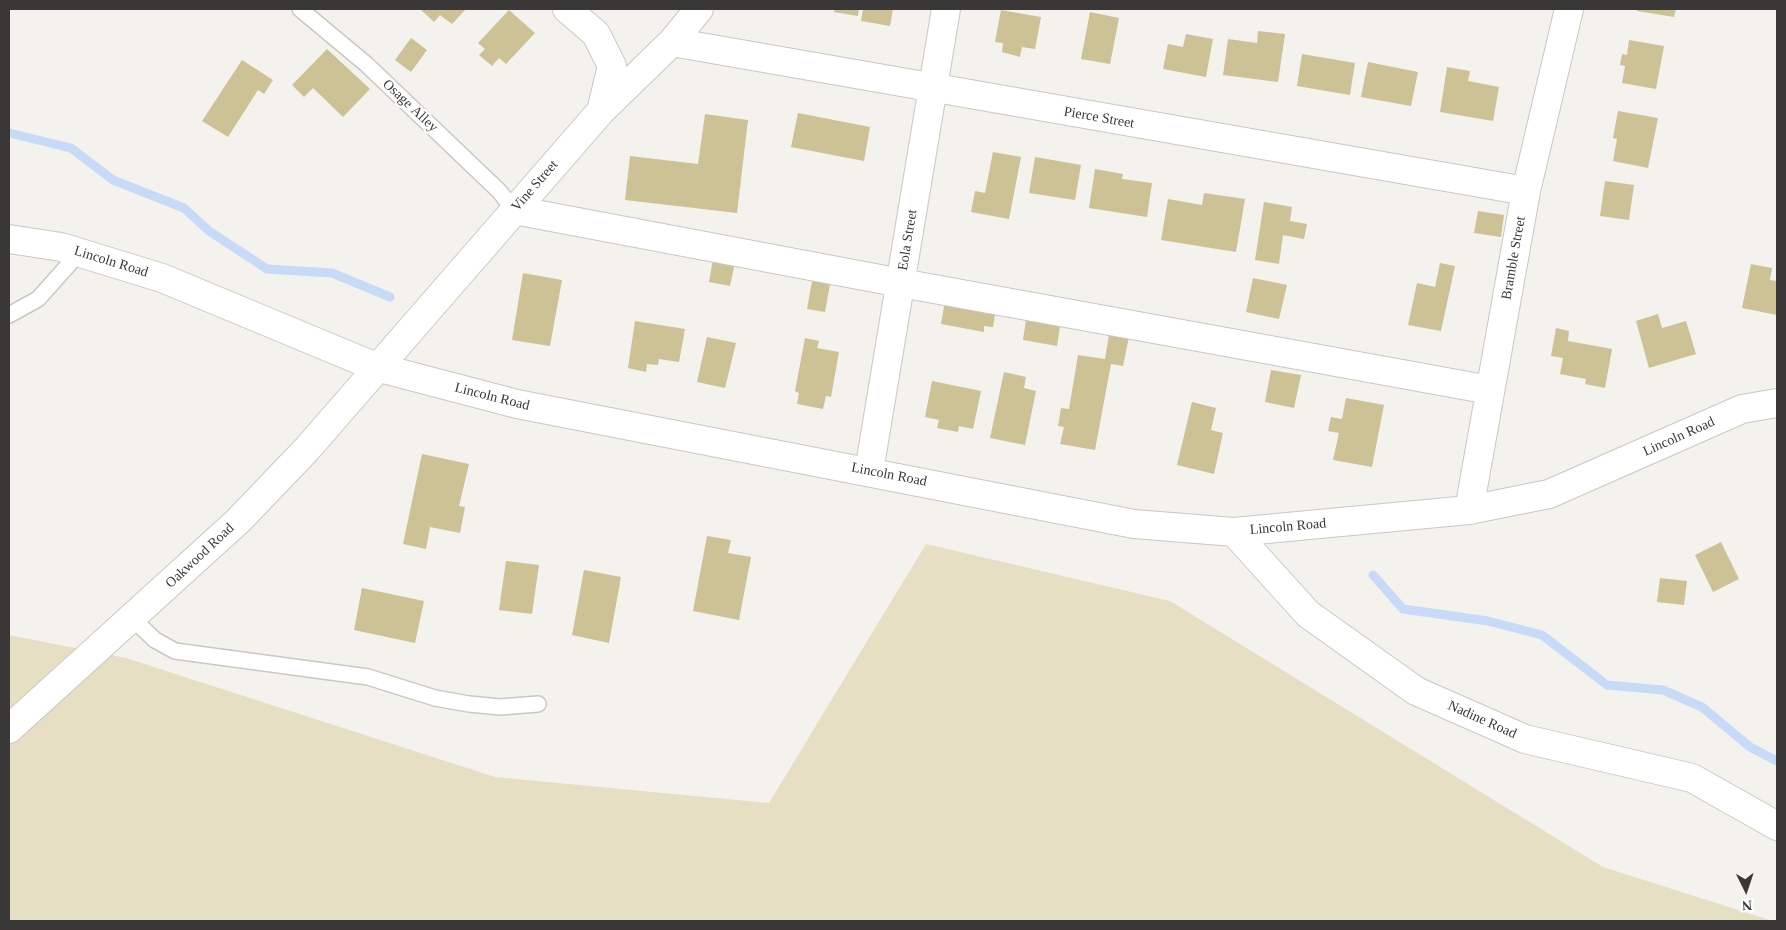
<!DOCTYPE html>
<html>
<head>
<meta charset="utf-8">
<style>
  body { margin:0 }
  #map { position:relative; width:1786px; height:930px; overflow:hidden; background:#f3f2ed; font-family:"Times New Roman",serif }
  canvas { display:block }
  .frame { position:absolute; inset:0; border:10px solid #393836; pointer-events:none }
  .north { position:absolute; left:1721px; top:865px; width:50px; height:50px; -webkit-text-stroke:4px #fff; paint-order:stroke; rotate:176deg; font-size:14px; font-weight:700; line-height:20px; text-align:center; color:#393836 }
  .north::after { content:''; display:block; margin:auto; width:18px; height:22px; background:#393836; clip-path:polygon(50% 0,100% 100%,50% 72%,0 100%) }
</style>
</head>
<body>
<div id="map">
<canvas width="1786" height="930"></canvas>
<div class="frame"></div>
<div class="north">N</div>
</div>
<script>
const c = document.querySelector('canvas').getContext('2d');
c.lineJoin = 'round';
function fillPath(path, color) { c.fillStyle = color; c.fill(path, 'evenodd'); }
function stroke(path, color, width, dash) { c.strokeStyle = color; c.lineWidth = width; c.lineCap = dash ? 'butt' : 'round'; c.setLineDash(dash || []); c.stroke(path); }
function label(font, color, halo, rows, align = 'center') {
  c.font = font + ' "Times New Roman",serif'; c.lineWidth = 5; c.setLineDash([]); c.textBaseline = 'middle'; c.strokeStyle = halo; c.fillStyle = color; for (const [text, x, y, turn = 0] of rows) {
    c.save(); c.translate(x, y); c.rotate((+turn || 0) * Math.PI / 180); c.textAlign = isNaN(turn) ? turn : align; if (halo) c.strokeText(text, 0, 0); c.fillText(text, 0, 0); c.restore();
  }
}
fillPath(new Path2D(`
  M926 544 1170 601 1603 867 1773 921H9V635L126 658 495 777 769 803Z`), '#e7dfc3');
stroke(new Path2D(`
  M9 133 71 148 113 180 184 208 209 231 267 269 332 273 390 297
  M1373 575 1403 609 1488 621 1542 635 1607 685 1663 690 1702 707 1750 747 1777 761`), '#c7daf8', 9);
fillPath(new Path2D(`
  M420 9H466L452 24 440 15 434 22Z
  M835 9H859L858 16 834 12Z
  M863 9H893L890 26 861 21Z
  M1637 9H1676L1674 17 1637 11Z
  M509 10 535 33 506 64 499 58 492 66 479 55 485 49 478 43Z
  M1001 10 1041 17 1035 49 1022 47 1020 57 1002 52 1003 43 995 42Z
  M1090 12 1119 18 1110 64 1081 59Z
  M1258 31 1285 34 1278 82 1223 75 1228 39 1257 43Z
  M1186 34 1213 39 1206 77 1163 69 1168 44 1183 47Z
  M411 38 427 50 411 72 395 60Z
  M1629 40 1664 46 1656 89 1622 83 1625 66 1620 65 1622 54 1627 55Z
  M327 49 370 89 343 117 313 88 304 97 292 85Z
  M1302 54 1355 63 1350 95 1297 86Z
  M242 60 273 80 264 94 258 90 228 137 202 121Z
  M1368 62 1418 72 1411 106 1361 97Z
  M1447 67 1470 71 1468 81 1499 87 1493 121 1440 112Z
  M1618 111 1658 118 1648 168 1613 161 1617 139 1613 138Z
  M798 113 870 127 864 161 791 147Z
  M705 114 748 120 737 213 625 200 630 156 698 164Z
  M993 152 1021 157 1009 219 971 212 975 191 985 193Z
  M1035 157 1081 165 1075 200 1029 193Z
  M1095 169 1123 174 1122 179 1152 183 1147 217 1089 208Z
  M1605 181 1634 185 1629 220 1600 216Z
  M1204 193 1245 199 1236 252 1161 240 1168 199 1202 205Z
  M1264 202 1292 207 1290 221 1307 224 1304 239 1283 235 1279 264 1255 260Z
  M1478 211 1504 215 1501 237 1474 233Z
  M713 259 735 263 730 286 709 282Z
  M1440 263 1455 266 1441 331 1408 325 1417 283 1435 287Z
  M1751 264 1772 268 1770 280 1777 281V315L1742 308Z
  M523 273 562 280 550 346 512 340Z
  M813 276 831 279 825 312 807 309Z
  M1253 278 1287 285 1279 319 1246 312Z
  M946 295 996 308 993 327 984 326V332L941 324Z
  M1027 313 1061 319 1057 346 1023 340Z
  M1658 314 1662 328 1686 321 1696 354 1649 368 1636 321Z
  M635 321 685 329 679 362 659 359 658 365 647 364 646 372 628 368Z
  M1556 328 1569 331 1568 341 1612 349 1605 388 1585 384 1586 379 1560 374 1563 358 1551 356Z
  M1110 329 1130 332 1123 366 1111 364 1095 450 1060 444 1064 427 1058 426 1061 408 1069 409 1078 355 1105 359Z
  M707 337 736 343 725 388 697 382Z
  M805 338 819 341 817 348 839 352 831 397 826 396 823 409 797 404 799 393 795 391Z
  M1271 370 1301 375 1294 408 1265 402Z
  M1004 372 1026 377 1024 388 1036 391 1025 445 990 438Z
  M932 381 981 391 973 429 959 426 958 432 937 428 939 420 925 417Z
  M1346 398 1384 405 1372 467 1333 460 1339 433 1328 431 1331 417 1342 419Z
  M1192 402 1216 408 1211 430 1223 433 1214 474 1177 465Z
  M422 454 469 464 459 506 465 507 460 533 430 527 426 549 403 544Z
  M707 536 731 540 728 553 751 557 739 620 693 611Z
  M1721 542 1739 579 1713 592 1695 555Z
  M506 561 539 565 532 614 499 610Z
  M584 570 621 577 609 643 572 635Z
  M1660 578 1687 581 1684 605 1657 602Z
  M362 588 424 601 415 643 354 630Z`), '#cdc196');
const lane = new Path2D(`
  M300 9 366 64 499 191 514 210
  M9 315 38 299 79 253
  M132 618 155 640 175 651 368 677 435 698 469 704 500 707 538 704`);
const street = new Path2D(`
  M567 9 596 34 612 66 601 111
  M672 42 1526 191
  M514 210 901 283 1490 390
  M869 471 946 9
  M1469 510 1526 191 1569 9
  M9 729 238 521 307 449 601 111 672 42 699 9`);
const secondary = new Path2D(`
  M9 239 61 247 162 278 376 367 517 404 1134 524 1234 532 1469 510 1549 494 1742 409 1777 403
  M1234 532 1308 614 1416 691 1525 739 1692 778 1777 826`);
stroke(lane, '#c9c8c3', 18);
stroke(street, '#c9c8c3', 30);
stroke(secondary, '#c9c8c3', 30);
stroke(lane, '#fff', 15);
stroke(street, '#fff', 28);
stroke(secondary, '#fff', 28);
label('14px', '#393836', '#fff', [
  ["Osage Alley",410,106,43],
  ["Pierce Street",1099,118,10],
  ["Vine Street",535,186,-49],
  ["Eola Street",908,240,-81],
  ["Bramble Street",1514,258,-80],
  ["Lincoln Road",111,262,17],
  ["Lincoln Road",492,397,14],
  ["Lincoln Road",1679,437,-24],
  ["Lincoln Road",889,475,11],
  ["Lincoln Road",1288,527,-5],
  ["Oakwood Road",200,556,-43],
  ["Nadine Road",1482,720,24]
]);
</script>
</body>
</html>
